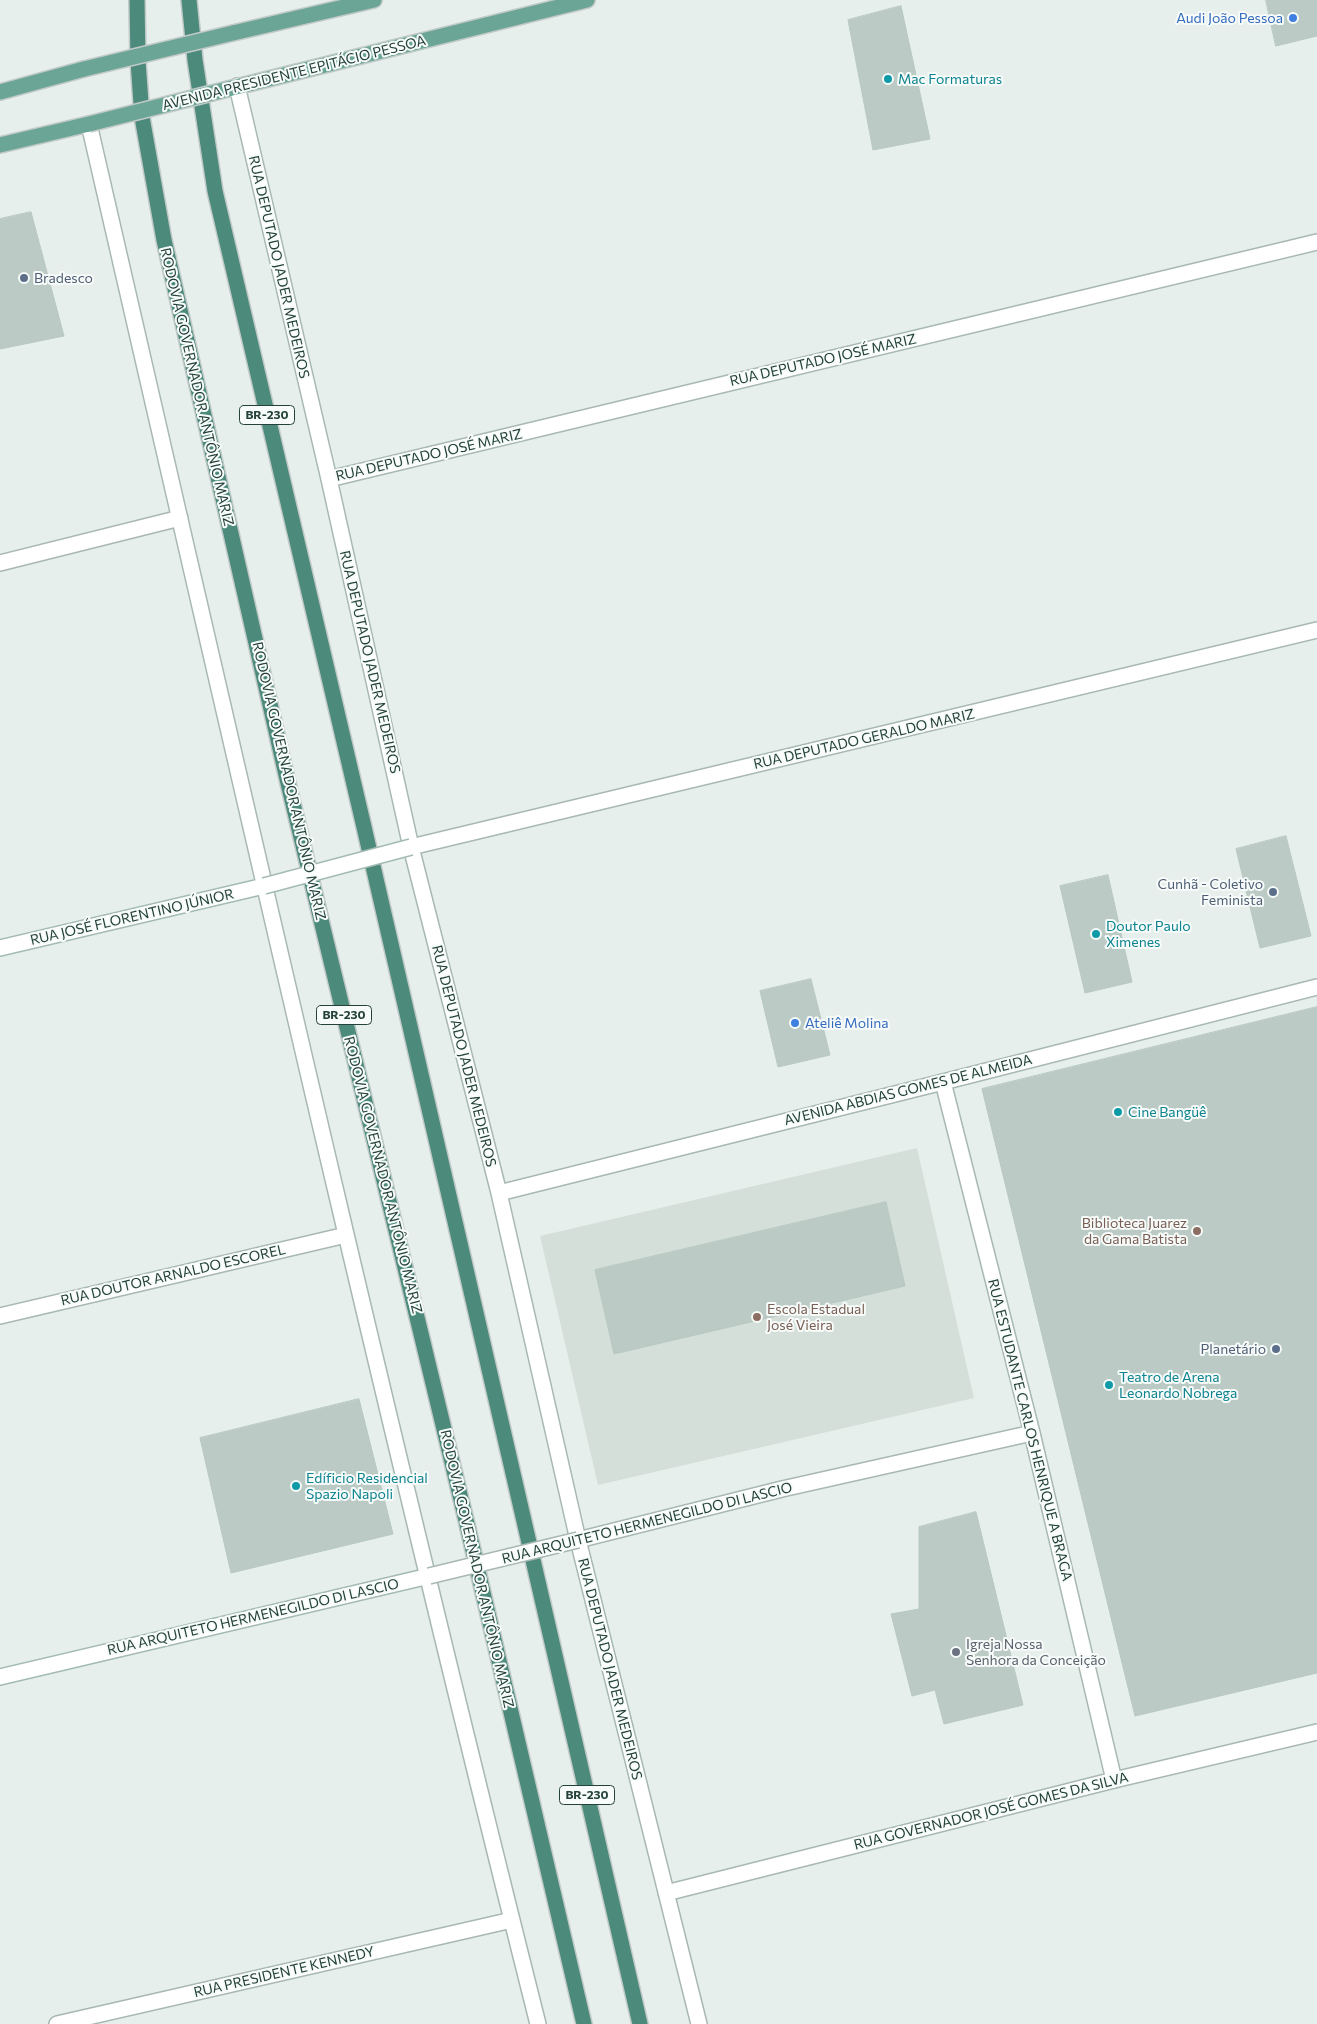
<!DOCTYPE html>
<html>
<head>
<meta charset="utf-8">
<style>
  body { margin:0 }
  canvas { display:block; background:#e6efeb }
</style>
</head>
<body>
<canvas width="1317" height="2024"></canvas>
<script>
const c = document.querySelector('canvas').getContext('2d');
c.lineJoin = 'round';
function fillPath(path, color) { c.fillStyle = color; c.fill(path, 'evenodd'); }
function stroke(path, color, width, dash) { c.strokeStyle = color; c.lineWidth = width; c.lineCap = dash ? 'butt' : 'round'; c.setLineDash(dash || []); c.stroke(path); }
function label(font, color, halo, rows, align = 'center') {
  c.font = font + ' Commissioner,sans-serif'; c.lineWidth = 4; c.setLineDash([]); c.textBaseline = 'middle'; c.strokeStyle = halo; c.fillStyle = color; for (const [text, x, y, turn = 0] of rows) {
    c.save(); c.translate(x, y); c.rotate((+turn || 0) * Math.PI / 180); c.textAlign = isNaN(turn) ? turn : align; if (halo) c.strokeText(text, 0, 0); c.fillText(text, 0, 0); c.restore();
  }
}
fillPath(new Path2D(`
  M917 1148 974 1398 598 1485 540 1236Z`), '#d4dfda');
const building = new Path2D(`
  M1266 0H1317V36L1276 46Z
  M901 6 930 139 873 150 848 20Z
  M31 212 64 336 0 349V219Z
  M1286 836 1311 936 1260 948 1236 849Z
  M1108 875 1132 982 1085 993 1060 886Z
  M811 979 830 1055 778 1067 760 991Z
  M1317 1007V1673L1135 1716 982 1089Z
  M886 1202 905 1286 614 1354 595 1270Z
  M359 1399 393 1534 231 1573 200 1438Z
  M976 1512 1023 1705 944 1724 935 1690 912 1696 891 1614 919 1609V1527Z`);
fillPath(building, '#bbcac4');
stroke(building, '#b8c9c2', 1);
const minor = new Path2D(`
  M237 86 329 479 411 847 499 1193 578 1540 699 2024
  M89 124C235 758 379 1393 538 2024
  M329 479 1317 242
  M0 563 180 518
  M499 1193 943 1082
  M0 1316 346 1235
  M666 1893 1114 1780
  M57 2024 512 1920`);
const tertiary = new Path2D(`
  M411 847 1317 630
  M1317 987 943 1082 1032 1433 1114 1780 1317 1732
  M578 1540 782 1489 1032 1433`);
const secondary = new Path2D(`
  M0 948 264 886
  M0 1677 429 1576`);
const primary = new Path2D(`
  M233 33 374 0
  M228 89 587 0
  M0 92 84 69
  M0 145 89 124`);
const trunk = new Path2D(`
  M137 0 138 61 142 117 164 240 287 779 466 1520 584 2024
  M189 0 195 60 215 191 364 827 640 2024`);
stroke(minor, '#a8b8b2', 18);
stroke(tertiary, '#a8b8b2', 18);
stroke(secondary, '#a4bbb3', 18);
stroke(primary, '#c2cac8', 18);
stroke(trunk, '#c2cac8', 18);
stroke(minor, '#fff', 15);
stroke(tertiary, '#fff', 15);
stroke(secondary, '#fff', 15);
stroke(primary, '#6aa596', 15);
stroke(trunk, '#4c8a7c', 15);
const tertiaryBridge = new Path2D(`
  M429 1576 578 1540`);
const secondaryBridge = new Path2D(`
  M264 886 411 847`);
const primaryBridge = new Path2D(`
  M84 69 233 33
  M89 124 228 89`);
stroke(tertiaryBridge, '#a8b8b2', 18, []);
stroke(secondaryBridge, '#a4bbb3', 18, []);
stroke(primaryBridge, '#c2cac8', 18, []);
stroke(tertiaryBridge, '#fff', 15);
stroke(secondaryBridge, '#fff', 15);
stroke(primaryBridge, '#6aa596', 15);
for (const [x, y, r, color] of [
  [1293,18,5,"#3f7fe0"],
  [888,79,5,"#0f9aa8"],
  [24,278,5,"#5c6f8a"],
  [1273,892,5,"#5c6f8a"],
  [1096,934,5,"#0f9aa8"],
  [795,1023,5,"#3f7fe0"],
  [1118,1112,5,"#0f9aa8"],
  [1197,1231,5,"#8d6e63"],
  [757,1317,5,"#8d6e63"],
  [1276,1349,5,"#5c6f8a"],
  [1109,1385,5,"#0f9aa8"],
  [296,1486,5,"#0f9aa8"],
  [956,1652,5,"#6b7280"]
]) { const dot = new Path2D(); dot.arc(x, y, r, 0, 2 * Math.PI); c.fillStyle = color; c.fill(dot); stroke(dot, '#f7fbf9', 2); }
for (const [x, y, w] of [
  [267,415,55],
  [344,1015,55],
  [587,1795,55]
]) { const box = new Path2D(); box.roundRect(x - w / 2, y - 9.5, w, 19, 4); c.fillStyle = '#f7fbf9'; c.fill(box); stroke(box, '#24423a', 1); }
label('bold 12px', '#24423a', null, [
  ["BR-230",267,415],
  ["BR-230",344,1015],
  ["BR-230",587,1795]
]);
label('14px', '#366cbe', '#f7fbf9', [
  ["Audi João Pessoa",1283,18],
  ["Ateliê Molina",805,1023,"left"]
], 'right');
label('14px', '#24423a', '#f7fbf9', [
  ["AVENIDA PRESIDENTE EPITÁCIO PESSOA",294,73,-14],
  ["RUA DEPUTADO JADER MEDEIROS",279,267,77],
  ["RUA DEPUTADO JOSÉ MARIZ",823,360,-13],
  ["RODOVIA GOVERNADOR ANTÔNIO MARIZ",197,387,77],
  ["RUA DEPUTADO JOSÉ MARIZ",429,455,-13],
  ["RUA DEPUTADO JADER MEDEIROS",370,662,77],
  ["RUA DEPUTADO GERALDO MARIZ",864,739,-13],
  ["RODOVIA GOVERNADOR ANTÔNIO MARIZ",289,781,77],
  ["RUA JOSÉ FLORENTINO JÚNIOR",132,917,-13],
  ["RUA DEPUTADO JADER MEDEIROS",464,1056,76],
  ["AVENIDA ABDIAS GOMES DE ALMEIDA",908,1090,-14],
  ["RODOVIA GOVERNADOR ANTÔNIO MARIZ",383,1175,76],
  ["RUA DOUTOR ARNALDO ESCOREL",173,1275,-13],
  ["RUA ESTUDANTE CARLOS HENRIQUE A BRAGA",1030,1430,76],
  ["RUA ARQUITETO HERMENEGILDO DI LASCIO",647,1523,-14],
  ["RODOVIA GOVERNADOR ANTÔNIO MARIZ",477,1569,77],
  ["RUA ARQUITETO HERMENEGILDO DI LASCIO",253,1617,-13],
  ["RUA DEPUTADO JADER MEDEIROS",610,1669,76],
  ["RUA GOVERNADOR JOSÉ GOMES DA SILVA",991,1811,-14],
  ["RUA PRESIDENTE KENNEDY",284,1972,-13]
]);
label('14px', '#0d838f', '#f7fbf9', [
  ["Mac Formaturas",898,79],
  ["Doutor Paulo",1106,926],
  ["Ximenes",1106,942],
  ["Cine Bangüê",1128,1112],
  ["Teatro de Arena",1119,1377],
  ["Leonardo Nobrega",1119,1393],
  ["Edíficio Residencial",306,1478],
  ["Spazio Napoli",306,1494]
], 'left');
label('14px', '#4e5e75', '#f7fbf9', [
  ["Bradesco",34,278,"left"],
  ["Cunhã - Coletivo",1263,884],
  ["Feminista",1263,900],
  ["Planetário",1266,1349]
], 'right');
label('14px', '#785e54', '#f7fbf9', [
  ["Biblioteca Juarez",1187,1223],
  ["da Gama Batista",1187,1239],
  ["Escola Estadual",767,1309,"left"],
  ["José Vieira",767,1325,"left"]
], 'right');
label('14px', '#5b616d', '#f7fbf9', [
  ["Igreja Nossa",966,1644],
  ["Senhora da Conceição",966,1660]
], 'left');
</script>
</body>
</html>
